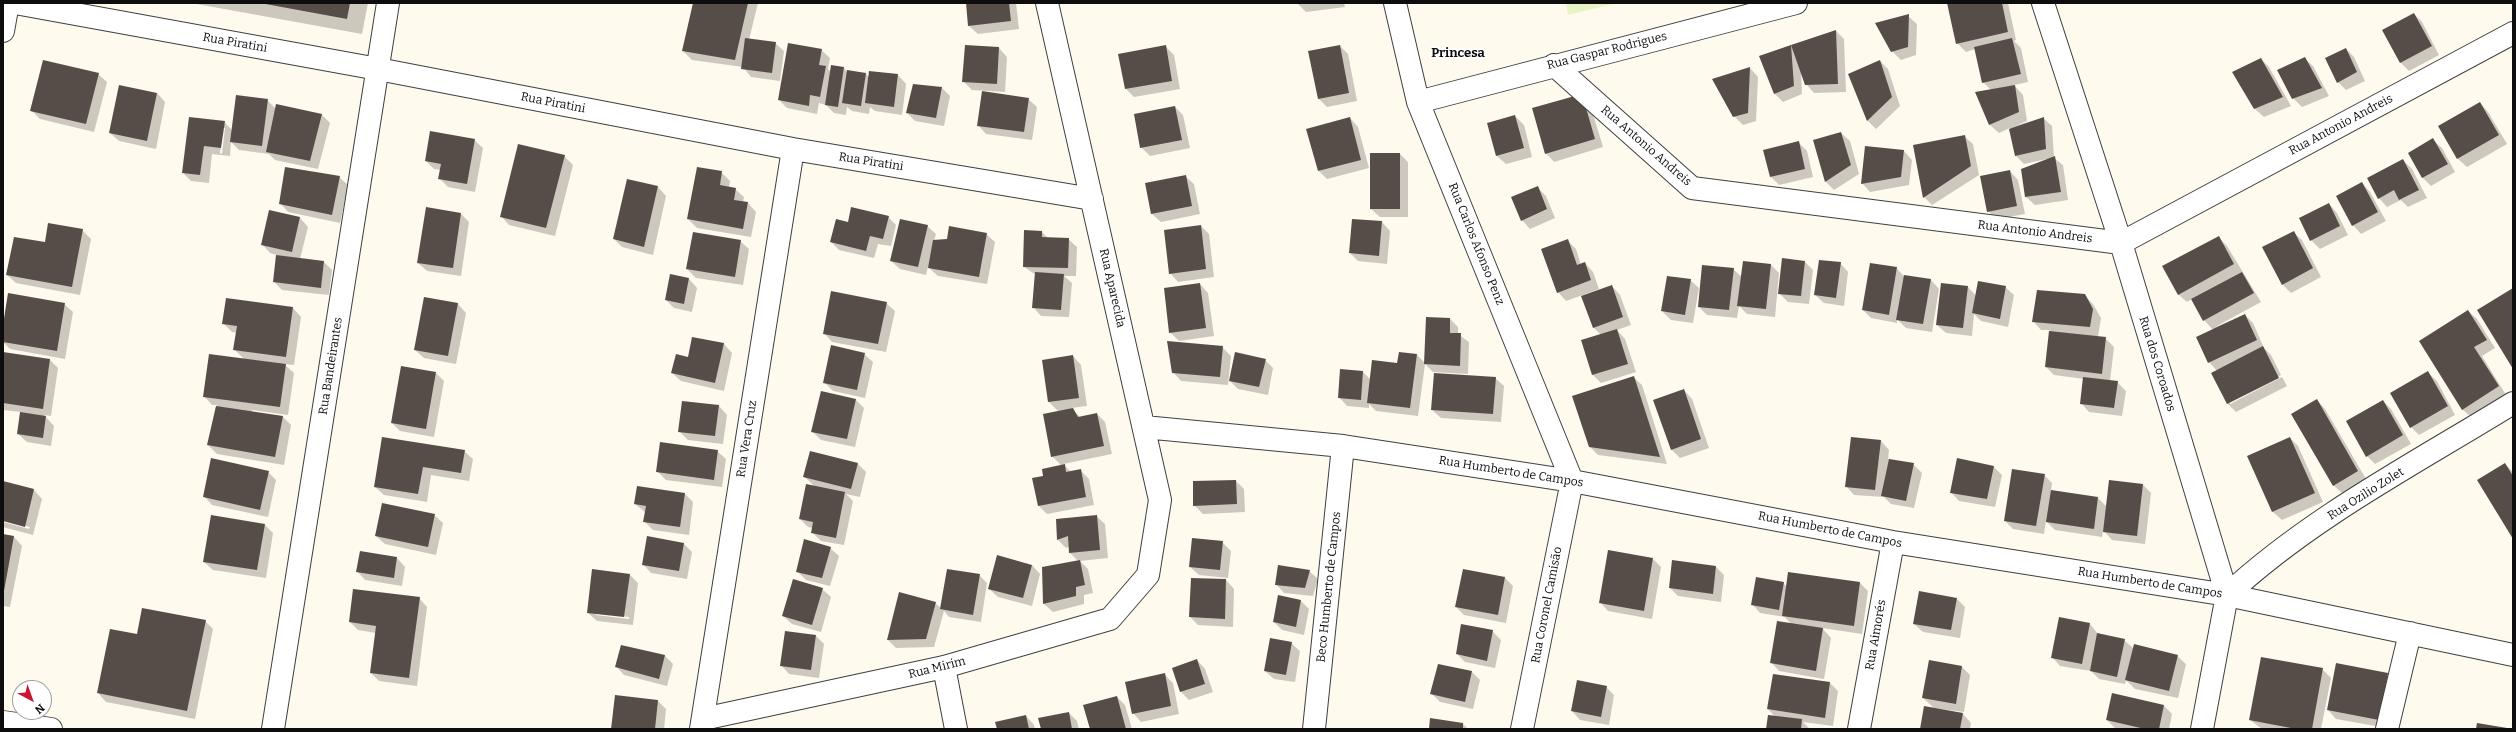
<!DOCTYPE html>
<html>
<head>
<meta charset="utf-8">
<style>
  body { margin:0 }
  #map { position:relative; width:2516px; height:732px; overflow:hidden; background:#fffaee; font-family:Bitter,serif }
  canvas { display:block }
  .frame { position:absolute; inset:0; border:4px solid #0d0d0d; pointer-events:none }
  .north { position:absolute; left:12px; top:680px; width:40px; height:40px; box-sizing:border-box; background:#fff; border:1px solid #9e9e9e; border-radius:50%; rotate:139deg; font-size:11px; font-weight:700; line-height:16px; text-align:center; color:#0d0d0d }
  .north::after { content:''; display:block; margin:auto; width:14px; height:18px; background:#cc162f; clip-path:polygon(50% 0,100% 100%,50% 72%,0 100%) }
</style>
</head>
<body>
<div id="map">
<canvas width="2516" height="732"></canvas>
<div class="frame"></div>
<div class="north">N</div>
</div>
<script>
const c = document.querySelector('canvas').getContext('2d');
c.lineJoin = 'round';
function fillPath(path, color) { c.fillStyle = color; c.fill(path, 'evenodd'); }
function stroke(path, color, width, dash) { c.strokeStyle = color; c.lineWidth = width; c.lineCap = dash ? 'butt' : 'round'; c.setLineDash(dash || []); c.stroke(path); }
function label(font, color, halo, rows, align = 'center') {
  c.font = font + ' Bitter,serif'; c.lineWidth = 4; c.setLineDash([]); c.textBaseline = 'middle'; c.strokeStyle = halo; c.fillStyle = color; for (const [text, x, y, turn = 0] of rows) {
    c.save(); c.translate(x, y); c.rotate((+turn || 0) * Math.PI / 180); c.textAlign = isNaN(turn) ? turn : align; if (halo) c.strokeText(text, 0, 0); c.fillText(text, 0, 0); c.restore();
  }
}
fillPath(new Path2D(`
  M1566 3H1617L1568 15Z`), '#e8f4c5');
fillPath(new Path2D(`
  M191 3H368L362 34Z
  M694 3H758L749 40 775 43 784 51 780 81 751 77 743 67 692 60 683 51Z
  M967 3H1016L1019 29 978 34 969 26Z
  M1344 3 1345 7 1306 12 1297 3Z
  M1948 3H2008L2016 40 2014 41 2021 48 2028 82 2014 85 2023 95 2027 121 2017 125 2043 118 2052 126 2054 158 2063 165 2068 200 2035 205 2026 197 2047 159 2024 164 2016 156 2010 128 1999 133 1990 125 1977 92 1991 90 1983 82 1975 49 1966 52 1957 43Z
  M2414 14 2422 22 2439 55 2409 71 2401 63 2383 30Z
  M1908 16 1917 24 1916 55 1901 60 1892 51Z
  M1836 31 1844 39 1846 92 1814 93 1806 84 1801 72 1802 94 1783 102 1775 94 1760 56Z
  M1165 46 1174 55 1180 89 1134 97 1126 89Z
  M1340 46 1348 54 1357 101 1327 107 1319 99 1309 52Z
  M999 48 1007 57 1005 92 972 90 963 81Z
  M2346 49 2354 57 2365 81 2346 90 2338 82Z
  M821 50 830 58 828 69 831 72 844 68 848 73 866 74 869 77 898 75 906 84 902 115 875 111 870 107 869 114 852 111 847 107 846 115 834 113 826 105 819 103 817 114 787 108 779 100Z
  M2304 58 2313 66 2329 96 2302 107 2293 98Z
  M2261 59 2269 67 2291 106 2264 117 2255 109 2234 72Z
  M1880 61 1888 69 1900 106 1876 129 1868 121 1849 75Z
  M1750 68 1758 77 1756 121 1743 125 1734 116 1714 79Z
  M98 74 107 82 94 132 40 119 31 110Z
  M942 88 950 96 944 126 915 121 907 113Z
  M157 93 165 102 156 149 119 141 110 133Z
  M1028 99 1037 107 1032 140 986 134 978 125Z
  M267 100 276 109 322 115 330 123 318 169 275 160 269 154 239 150 231 142 230 156 212 154 209 183 191 181 183 173 190 118 224 122 232 130ZM223 128H225L222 154 220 153Z
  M2480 103 2488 112 2507 144 2467 167 2458 159 2440 126Z
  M1590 104 1603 147 1554 162 1546 153Z
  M1175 107 1183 115 1190 148 1150 156 1141 147Z
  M1515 116 1524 125 1532 157 1506 164 1497 156 1488 124Z
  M1350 118 1358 127 1369 168 1327 179 1319 171Z
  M1841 133 1850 141 1859 174 1834 190 1826 182 1814 141Z
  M1964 136 1973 144 1979 175 1932 205 1924 197Z
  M474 140 483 148 475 192 448 187 440 179 441 170 434 169 426 161Z
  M2433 140 2442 148 2455 172 2431 186 2423 178 2409 153Z
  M1798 142 1807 151 1813 177 1779 185 1771 177Z
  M1866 147 1904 151 1912 160 1909 185 1870 192 1862 183Z
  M1400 154 1408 162V217H1380L1371 209Z
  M564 156 573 165 555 236 509 225 501 216Z
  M2403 160 2412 169 2427 198 2408 207 2401 200 2387 207 2379 198Z
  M2010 171 2018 180 2025 214 1997 219 1988 211Z
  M721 172 730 181 729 188 735 189 744 197 743 202 748 203 756 212 751 237 697 228 688 219Z
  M1185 176 1194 184 1200 214 1161 222 1152 214 1146 184Z
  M339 177 348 185 340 223 288 212 280 203Z
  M2362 183 2370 192 2386 221 2361 234 2353 225Z
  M658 187 666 196 653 255 622 247 614 239Z
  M1537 187 1546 196 1555 218 1530 229 1522 220Z
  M2329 204 2337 213 2348 235 2320 249 2311 240 2301 219Z
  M270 211 300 218 308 227 300 259 324 262 332 270 329 295 282 290 274 282 277 255 270 253 262 244Z
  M461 214 469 222 461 276 427 271 418 263Z
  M888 217 896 225 891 246 878 244 874 258 839 250 831 242Z
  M1382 222 1390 231 1387 264 1358 261 1350 253Z
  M927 226 936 234 934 241 986 234 995 242 987 284 938 276 928 267 926 275 900 269 891 261Z
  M1201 226 1209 234 1214 277 1178 282 1170 273Z
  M82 230 91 239 80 295 16 283 7 275 46 244Z
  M1042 232 1048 238 1068 239 1077 247 1076 276H1064L1072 283 1069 317 1041 316 1033 307 1036 275 1024 267Z
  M2293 232 2302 240 2321 277 2291 293 2283 285Z
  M2219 238 2227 246 2261 302 2215 327 2245 315 2253 323 2264 348 2271 355 2281 375 2230 402V404L2282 377 2287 386 2236 412 2228 404 2212 373 2217 371 2209 362 2213 330 2204 320 2192 299 2187 302 2178 294Z
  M1567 240 1576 249 1581 265 1585 263 1593 272 1599 289 1566 301 1558 292Z
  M740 241 749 249 743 285 696 278 687 269Z
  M1783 259 1805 262 1813 270 1809 304 1788 302 1779 293Z
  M1840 263 1848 272 1844 306 1824 303 1815 295Z
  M1771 265 1779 273 1775 317 1747 314 1739 306 1737 318 1707 315 1699 307 1733 269 1742 277Z
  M1896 268 1904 276 1931 280 1939 289 1932 332 1906 328 1897 319V323L1871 318 1863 310Z
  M671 275 689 279 697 288 692 312 674 308 666 300Z
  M1690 280 1699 288 1693 323 1671 320 1662 311Z
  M1200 284 1208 293 1214 336 1179 341 1170 332Z
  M1612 286 1620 295 1631 325 1617 330 1625 339 1636 372 1601 383 1593 375 1601 335 1593 327Z
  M1968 287 1976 296 2005 287 2014 295 2008 327 1981 321 1974 314 1972 336 1946 333 1937 325Z
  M2084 295 2093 304 2101 318 2098 337 2105 338 2114 347 2110 381 2117 382 2126 391 2122 416 2089 412 2081 403 2084 379 2054 375 2046 367 2050 330H2041L2033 321Z
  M425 298 458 304 466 313 456 364 424 358 415 350Z
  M227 299 293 308 301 317 294 365 284 364 294 373 288 415 252 410V412L283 417 291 425 284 465 217 454 208 445 217 405H212L204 396 244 359 234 349 237 333 232 332 223 323Z
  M886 303 895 311 886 352 832 342 824 333Z
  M64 304 73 312 65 359 10 349 3 342V331Z
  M2468 311 2477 319 2495 348 2482 356 2506 395 2471 417 2462 409Z
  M1450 319 1458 327V334L1469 342 1468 374 1433 372 1425 364 1418 416 1376 411 1369 404V408L1347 406 1339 397 1341 370 1363 372 1371 380 1417 355 1425 363Z
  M693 338 724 344 732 353 724 391 681 381 672 373 689 359Z
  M1222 347 1231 356 1228 385 1181 381 1173 372Z
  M3 353 50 360 58 368 51 416 44 415 54 426 51 446 27 442 18 434 21 412 3 410Z
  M864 354 873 362 865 398 833 391 824 382Z
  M1073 356 1081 365 1087 406 1071 408 1081 418 1097 414 1105 422 1112 454 1063 464 1071 472 1081 471 1089 479 1094 505 1047 514 1038 505 1044 477 1062 466 1052 456 1059 412 1049 402Z
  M1265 360 1273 368 1268 395 1238 389 1229 380Z
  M436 373 444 381 434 437 400 431 392 423Z
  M2428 373 2437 381 2455 415 2419 435 2411 427Z
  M1633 377 1642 385 1667 464 1598 455 1590 447Z
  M1495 378 1504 386 1501 422 1441 418 1432 410Z
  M1684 390 1692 399 1709 448 1680 458 1672 450Z
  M855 399 864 408 855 447 821 440 812 431Z
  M2317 400 2325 409 2366 479 2342 493 2333 485Z
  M2383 401 2391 409 2411 444 2375 464 2367 456Z
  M719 406 727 415 723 444 688 440 679 431Z
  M383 438 464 451 473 459 469 481 431 475 427 502 384 495 375 487Z
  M1852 438 1881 441 1889 450 1888 459 1913 464 1922 473 1914 508 1891 504 1884 497 1854 495 1846 486Z
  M2290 438 2298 446 2323 502 2282 520 2273 512 2249 456Z
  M717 451 726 459 722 487 666 480 657 471Z
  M858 464 866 472 860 497 846 494 853 501 844 545 821 541 812 532 813 528 808 527 800 519 814 486 805 477Z
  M2505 464 2513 472V537Z
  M1993 466 2002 475 1995 507 1959 501 1951 492Z
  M268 472 276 480 268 517 212 505 204 496Z
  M2044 475 2052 483 2051 491 2098 498 2107 507 2143 485 2151 493 2145 544 2112 540 2103 530 2102 537 2055 530 2046 521 2044 534 2013 529 2005 521Z
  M1236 481 1244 489 1245 512 1203 514 1194 505Z
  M3 482 34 490 42 499 33 535 3 527V522L29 529 30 527 3 520Z
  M638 487 685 494 693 502 689 535 653 530 644 521 646 513 635 504Z
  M434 515 443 523 436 555 385 544 376 536Z
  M1096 516 1105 524 1108 558 1080 561 1088 569 1093 593 1084 595V604L1053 612 1044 604 1078 561 1070 553 1069 547 1066 548 1058 540Z
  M264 524 273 533 266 578 213 570 204 562Z
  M3 535 14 537 22 546 10 607 3 606Z
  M648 537 684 544 692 552 687 579 651 573 643 564Z
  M1222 542 1231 551 1228 578 1199 575 1190 567Z
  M830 548 839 556 830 586 806 580 797 571Z
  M360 552 397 558 405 567 402 586 365 580 357 571Z
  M1653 559 1661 567 1652 619 1608 611 1600 602Z
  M1032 565 1040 574 1032 606 998 597 989 589Z
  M1716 567 1724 575 1721 602 1678 596 1670 588Z
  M1464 570 1505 578 1513 586 1506 623 1464 615 1456 607Z
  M1309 571 1318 579 1313 596 1284 593 1276 584Z
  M629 574 638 583 633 625 597 621 588 613ZM596 613 629 617V619L596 615Z
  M979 575 987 583 981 622 949 617 944 611 934 647 896 648 888 640 935 603 941 608Z
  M1192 579 1226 580 1234 589 1233 627 1198 625 1190 617Z
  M1783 583 1787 587 1860 583 1868 591 1862 634 1822 628 1831 638 1824 679 1779 671 1771 662 1791 624 1785 617 1760 613 1752 604Z
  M822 589 831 597 821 632 792 624 783 616Z
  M1920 592 1957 599 1965 607 1960 638 1923 632 1914 624Z
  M419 598 427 607 417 686 379 681 371 673 376 633 358 630 350 622Z
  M1301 601 1309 609 1304 635 1282 630 1274 622Z
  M205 621 213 629 195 719 106 702 98 693 138 635Z
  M2090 624 2098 634 2124 640 2134 649 2177 656 2186 664 2178 698 2135 689 2126 680 2125 684 2099 679 2091 671 2060 666 2052 657Z
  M1492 631 1501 640 1495 668 1465 662 1457 654Z
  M816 636 824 644 819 678 789 674 781 665Z
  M1291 643 1300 651 1295 682 1274 679 1265 671Z
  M622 646 665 656 673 664 667 686 624 675 616 666Z
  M1197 660 1205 669 1213 692 1189 700 1181 692Z
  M1929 661 1962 667 1970 675 1964 712 1934 708 1923 698Z
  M2322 669 2331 678 2321 729H2262L2250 720Z
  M1472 672 1480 680 1473 709 1440 702 1432 694Z
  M2387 673 2396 682 2387 728 2336 719 2328 710Z
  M1164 674 1173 683 1179 714 1141 722 1133 713Z
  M1830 683 1838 691 1833 726 1803 722 1810 729H1767L1775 717 1768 709Z
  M1606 687 1614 695 1609 725 1580 720 1572 711Z
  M2112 694 2164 706 2172 714 2169 729 2115 728 2107 720Z
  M1117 697 1125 705 1132 729H1091Z
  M658 701 666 709 664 729H612Z
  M1925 707 1963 714 1971 723 1970 729H1921Z
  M1069 713 1077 721 1079 729H1042Z
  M1026 716 1034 725 1035 729H998Z
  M1431 719 1463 724 1468 729H1430Z`), '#0003');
fillPath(new Path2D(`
  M260 3H350L347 19Z
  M693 3H748L735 60 682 51Z
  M966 3H1009L1011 21 968 26Z
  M1947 3H2002L2008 32 1956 44Z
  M2414 13 2432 46 2400 63 2382 30Z
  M1909 14 1908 47 1891 52 1875 23Z
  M1836 30 1838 84 1805 85 1791 45Z
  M745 38 776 42 772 73 741 69Z
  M2012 38 2021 74 1982 83 1974 47Z
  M788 43 822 49 819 65 826 66 820 97 810 95 809 106 778 100Z
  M965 45 999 47 997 84 962 82Z
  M1166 45 1172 81 1125 89 1118 54Z
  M1340 45 1349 93 1318 99 1308 51Z
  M1791 45 1794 86 1774 94 1759 56Z
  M2346 48 2357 72 2337 83 2325 58Z
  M2305 57 2322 88 2292 99 2277 70Z
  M2261 58 2283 97 2254 109 2232 72Z
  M43 60 99 73 86 124 30 111Z
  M1880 60 1892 97 1867 121 1848 74Z
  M831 65 844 67 838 107 825 105Z
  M1750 67 1748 113 1733 117 1712 79Z
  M847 70 866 73 861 106 842 103Z
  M869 71 898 74 894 107 865 103Z
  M913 84 942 87 936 118 906 113Z
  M119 85 157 93 147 141 109 133Z
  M2015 85 2019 112 1989 125 1975 92Z
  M982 91 1029 98 1024 132 977 126Z
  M1582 94 1595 139 1545 154 1532 108Z
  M236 95 268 99 262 146 230 142Z
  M2480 102 2499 135 2457 159 2438 126Z
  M276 104 322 114 310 161 266 152Z
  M1175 106 1182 140 1140 148 1134 114Z
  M1515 115 1524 148 1496 156 1487 123Z
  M189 117 225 121 221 148 204 146 200 175 182 173Z
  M1350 117 1361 160 1318 171 1306 129Z
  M2044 117 2046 149 2015 156 2009 129Z
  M430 131 475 139 467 184 438 179 441 164 425 161Z
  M1841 132 1851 165 1825 182 1813 140Z
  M1965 135 1971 166 1923 198 1913 145Z
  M2433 138 2448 164 2422 178 2408 153Z
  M1799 141 1805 169 1770 177 1763 150Z
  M518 144 565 155 546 228 500 217Z
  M1865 146 1904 150 1901 177 1861 184Z
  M1370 153H1400V209H1370Z
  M2055 156 2061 192 2025 197 2021 169Z
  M2403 159 2419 190 2399 200 2394 190 2378 199 2367 178Z
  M285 167 340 176 332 215 279 204Z
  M697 167 722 171 720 185 736 188 734 200 748 202 743 229 687 219Z
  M2010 170 2017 206 1987 212 1980 176Z
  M1186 175 1192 206 1151 214 1145 183Z
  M627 179 658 186 644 247 613 239Z
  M2362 182 2378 212 2352 226 2336 196Z
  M1538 186 1547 209 1521 221 1511 197Z
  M2329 203 2340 226 2310 241 2299 218Z
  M426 207 461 213 453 268 417 263Z
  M851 207 889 216 883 239 870 236 866 251 830 242 836 219 848 222Z
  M269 210 300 217 292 252 261 245Z
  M900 219 928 225 918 267 890 261Z
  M1352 219 1382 221 1379 256 1349 253Z
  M48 223 83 229 72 287 6 275 14 237 45 242Z
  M1201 225 1206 269 1169 274 1164 230Z
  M949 226 987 233 979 277 928 268 933 240 947 239Z
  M1024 230 1042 231V237L1069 238 1068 268 1023 267Z
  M2294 231 2313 268 2282 285 2262 247Z
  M693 232 741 240 735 277 686 269Z
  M2219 236 2234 264 2178 295 2162 266Z
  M1568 239 1577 265 1585 262 1591 280 1557 293 1541 249Z
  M276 255 324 261 321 288 273 282Z
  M1782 258 1805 261 1801 296 1778 294Z
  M1819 260 1841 262 1836 298 1814 295Z
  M1743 261 1771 264 1766 309 1737 306Z
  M1870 263 1897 267 1889 315 1862 310Z
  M1702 265 1734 268 1729 310 1698 307Z
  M1035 272 1064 274 1061 310 1032 308Z
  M2242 272 2254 293 2203 321 2191 299Z
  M670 274 689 278 684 304 665 300Z
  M1904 275 1931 279 1923 324 1896 320Z
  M1667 276 1691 279 1685 315 1661 311Z
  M1978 281 2006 286 2000 319 1972 313Z
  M1200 283 1206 328 1169 333 1164 288Z
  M1941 283 1968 286 1963 328 1936 325Z
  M1612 285 1623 317 1593 328 1581 296Z
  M2513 288V369L2477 310Z
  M2037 290 2085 294 2093 309 2090 327 2032 322Z
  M831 291 887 302 878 344 823 334Z
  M8 293 65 303 57 351 3 342V325Z
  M424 297 458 303 448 356 414 350Z
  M226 298 293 307 286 357 233 350 237 326 222 324Z
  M2468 310 2487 340 2474 347 2499 386 2462 410 2419 341Z
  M2245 314 2257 340 2208 363 2196 337Z
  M1426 317 1450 318V333H1461L1460 366 1424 364Z
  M1617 329 1628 364 1592 375 1581 340Z
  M2049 331 2106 337 2102 374 2045 367Z
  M692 337 724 343 715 383 671 373 676 354 688 357Z
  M1167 341 1223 346 1220 377 1172 373Z
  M831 345 865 353 857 390 823 383Z
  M2263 346 2279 378 2227 404 2211 373Z
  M3 352 50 359 43 409 3 403Z
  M1235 352 1266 359 1259 387 1229 381Z
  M1399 352 1417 354 1410 408 1367 403 1372 360 1397 363Z
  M209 354 286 364 280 407 203 397Z
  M1073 355 1079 398 1048 402 1042 360Z
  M401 366 436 372 426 429 391 423Z
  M1340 369 1363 371 1361 400 1338 398Z
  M2428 371 2448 406 2410 428 2390 393Z
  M1434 373 1496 377 1493 414 1431 410Z
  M1634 376 1660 457 1589 447 1572 396Z
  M2083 377 2118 381 2114 408 2080 404Z
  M1684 389 1701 439 1671 450 1653 400Z
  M821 391 856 399 847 439 811 432Z
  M2317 399 2358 471 2333 486 2291 414Z
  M2383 400 2403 435 2366 457 2346 421Z
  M682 401 719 405 715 436 678 432Z
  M216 406 283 416 275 457 207 445Z
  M1073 408 1078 417 1097 413 1104 446 1051 457 1043 414Z
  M20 412 46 416 43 438 17 434Z
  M382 437 465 450 461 473 423 467 418 494 374 487Z
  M1851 437 1881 440 1875 490 1845 487Z
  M2290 437 2315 493 2272 512 2247 456Z
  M660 442 718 450 714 480 656 472Z
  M810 451 858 463 851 489 803 477Z
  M211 458 269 471 260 510 203 497Z
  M1957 458 1994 466 1987 499 1950 493Z
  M1889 459 1914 463 1906 501 1881 496Z
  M2505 463 2513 476V539L2477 480Z
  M1065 464 1066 472 1081 469 1086 497 1038 506 1032 478 1043 476 1042 469Z
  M2012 469 2045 474 2036 526 2004 521Z
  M1236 480 1237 504 1193 506V481Z
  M2109 480 2143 484 2137 536 2103 532Z
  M3 481 34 489 25 527 3 521Z
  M806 484 845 492 836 538 811 533 813 522 799 519Z
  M637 486 685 493 680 527 643 522 646 506 634 504Z
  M2051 490 2098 497 2094 529 2046 522Z
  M382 503 435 514 428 547 375 536Z
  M211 515 265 524 257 570 203 562Z
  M1097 515 1100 550 1069 553 1068 536 1057 540 1056 519Z
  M3 534 14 536 4 591H3Z
  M647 536 684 543 679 571 642 565Z
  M1192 538 1223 541 1220 570 1189 567Z
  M804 539 831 547 822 578 796 572Z
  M1608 550 1653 558 1644 611 1599 603Z
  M360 551 397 557 394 578 356 572Z
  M997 555 1032 565 1023 598 988 589Z
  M1080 560 1085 585 1076 587V596L1043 604 1042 567Z
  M1672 560 1716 566 1713 594 1669 588Z
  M1278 565 1310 570 1305 588 1275 585Z
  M592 569 630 574 624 617 587 613Z
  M947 569 980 574 973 615 940 609Z
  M1463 569 1505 577 1498 615 1455 607Z
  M1788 572 1860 582 1854 626 1782 616Z
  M1756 577 1784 582 1779 610 1751 605Z
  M1191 578 1226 579 1225 619 1189 617Z
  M793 579 823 588 812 625 782 616Z
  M353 589 420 597 409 678 370 673 376 626 349 622Z
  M1919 591 1957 598 1951 630 1913 624Z
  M899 592 936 602 926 639 887 640Z
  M1278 595 1301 600 1296 627 1273 622Z
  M142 608 206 620 187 711 97 693 110 629 137 634Z
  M2059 617 2090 623 2082 664 2051 658Z
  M1777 621 1823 628 1816 671 1770 663Z
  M1461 624 1493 630 1487 661 1456 654Z
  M785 631 816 635 811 670 780 666Z
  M2097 633 2125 639 2117 677 2090 671Z
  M1270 638 1292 642 1286 675 1264 671Z
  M2134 644 2178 655 2169 691 2125 680Z
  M621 645 665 655 659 679 615 667Z
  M2261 657 2323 668 2312 729H2296L2249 720Z
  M1197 659 1205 684 1180 692 1172 668Z
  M1929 660 1962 666 1956 704 1922 698Z
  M2336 663 2388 673 2379 720 2327 710Z
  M1438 664 1472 671 1465 702 1430 694Z
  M1165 673 1171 706 1132 714 1125 682Z
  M1773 674 1830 682 1825 718 1767 709Z
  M1577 680 1607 686 1601 717 1571 711Z
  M2112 693 2164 705 2159 729H2145L2106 720Z
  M615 695 658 700 655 729H611Z
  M1117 696 1126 729H1090L1083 705Z
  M1924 706 1963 713 1960 729H1920Z
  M1069 712 1072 729H1041L1038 718Z
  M1026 715 1029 729H997L995 722Z
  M1768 715 1802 719 1801 729H1766Z
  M1430 718 1463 723V729H1429Z
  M2477 723 2507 728V729H2476Z`), '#574d48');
const minor = new Path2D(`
  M15 3 378 69 793 149 1092 199
  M1395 3 1418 102 1572 481
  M2043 3 2121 243 2227 595 2202 729
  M3 31 8 3
  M1554 65 1692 188 2121 243 2513 33
  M1418 102 1796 3
  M1144 427 1343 446 1572 481 1893 542 2227 595 2513 655
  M2227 595C2311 517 2416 463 2513 403
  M944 667 956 729
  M703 719 944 667 1110 619 1148 575 1160 500 1047 3
  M3 722 51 729
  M273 729 388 3
  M701 729 793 149
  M1314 729 1343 446
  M1522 729 1572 481
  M1859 729 1893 542
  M2387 729 2410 633`);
stroke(minor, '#404040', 24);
stroke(minor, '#fff', 22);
label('12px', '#0d0d0d', '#fff', [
  ["Rua Piratini",235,43,10],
  ["Rua Gaspar Rodrigues",1607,51,-14],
  ["Rua Piratini",553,103,11],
  ["Rua Antonio Andreis",2341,125,-28],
  ["Rua Antonio Andreis",1646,146,41],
  ["Rua Piratini",871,162,9],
  ["Rua Antonio Andreis",2035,232,7],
  ["Rua Carlos Afonso Penz",1476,244,68],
  ["Rua Aparecida",1112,288,77],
  ["Rua dos Coroados",2157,364,73],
  ["Rua Bandeirantes",331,366,-81],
  ["Rua Vera Cruz",747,439,-81],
  ["Rua Humberto de Campos",1511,472,9],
  ["Rua Ozilio Zolet",2366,494,-32],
  ["Rua Humberto de Campos",1830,530,11],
  ["Rua Humberto de Campos",2150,583,9],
  ["Beco Humberto de Campos",1329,587,-84],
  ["Rua Coronel Camisão",1547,605,-79],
  ["Rua Aimorés",1876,635,-80],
  ["Rua Mirim",937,668,-14]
]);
label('bold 13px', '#0d0d0d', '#fff', [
  ["Princesa",1458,53]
]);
</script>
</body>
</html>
